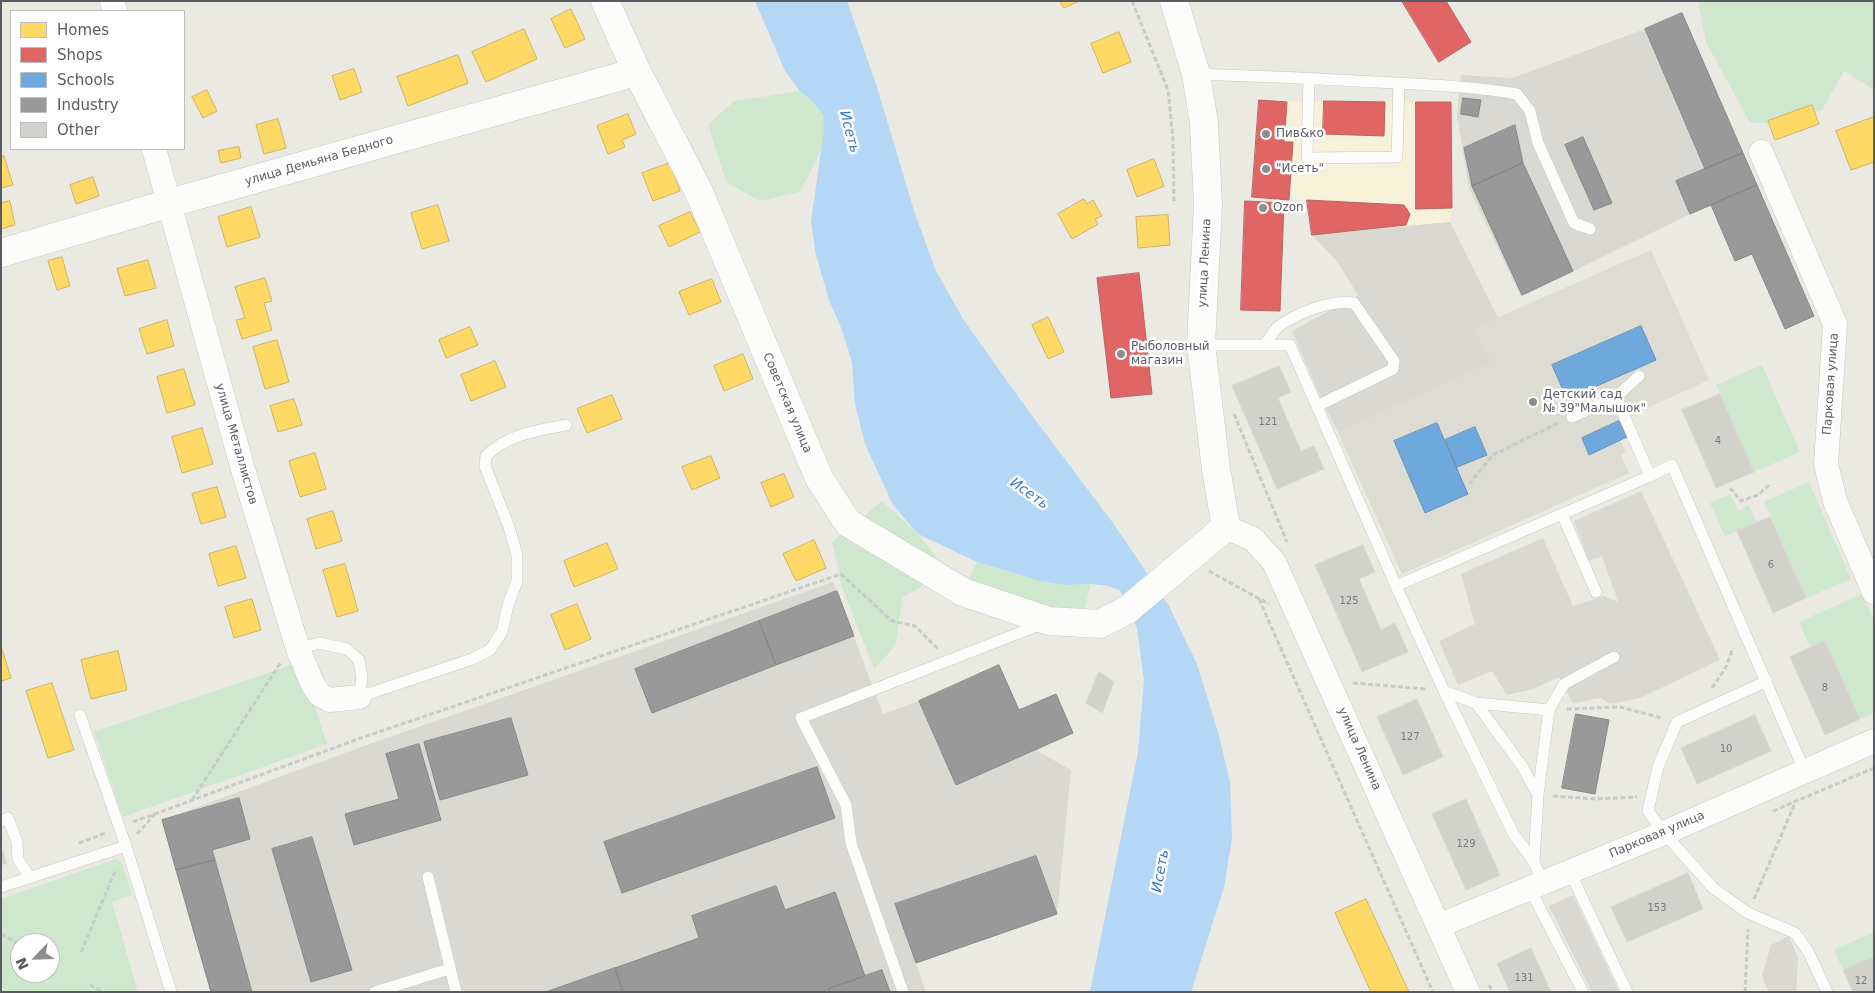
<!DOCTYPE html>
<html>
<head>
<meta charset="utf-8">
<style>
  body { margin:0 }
  #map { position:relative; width:1875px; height:993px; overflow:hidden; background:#eae9e2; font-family:"DejaVu Sans",sans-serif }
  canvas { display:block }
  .frame { position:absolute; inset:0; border:2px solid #585c62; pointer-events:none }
  .legend { position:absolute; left:10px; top:10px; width:175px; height:140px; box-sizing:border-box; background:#fff; border:1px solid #bcbec0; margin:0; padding:6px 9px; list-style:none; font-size:15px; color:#585c62 }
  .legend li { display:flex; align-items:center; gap:10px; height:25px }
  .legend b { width:25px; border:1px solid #bcbec0 }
  .north { position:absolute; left:10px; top:933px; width:50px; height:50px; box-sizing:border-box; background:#fff; border:1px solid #bcbec0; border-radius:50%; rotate:246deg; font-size:14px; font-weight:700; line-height:20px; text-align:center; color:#585c62 }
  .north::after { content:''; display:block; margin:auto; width:18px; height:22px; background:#8b8d8f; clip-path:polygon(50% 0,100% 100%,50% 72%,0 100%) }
</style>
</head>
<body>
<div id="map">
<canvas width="1875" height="993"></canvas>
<div class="frame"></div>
<ul class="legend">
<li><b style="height:14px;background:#ffd966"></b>Homes</li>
<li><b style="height:14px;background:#e06666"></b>Shops</li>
<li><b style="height:14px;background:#6fa8dc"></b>Schools</li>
<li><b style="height:14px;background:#999"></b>Industry</li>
<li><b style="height:14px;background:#d2d2cd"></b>Other</li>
</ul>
<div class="north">N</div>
</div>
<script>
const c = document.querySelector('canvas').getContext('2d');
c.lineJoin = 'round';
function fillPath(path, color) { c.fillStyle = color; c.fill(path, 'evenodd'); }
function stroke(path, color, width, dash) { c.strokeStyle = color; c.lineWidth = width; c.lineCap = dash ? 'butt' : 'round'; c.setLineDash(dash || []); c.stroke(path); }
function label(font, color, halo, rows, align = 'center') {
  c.font = font + ' "DejaVu Sans",sans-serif'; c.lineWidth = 5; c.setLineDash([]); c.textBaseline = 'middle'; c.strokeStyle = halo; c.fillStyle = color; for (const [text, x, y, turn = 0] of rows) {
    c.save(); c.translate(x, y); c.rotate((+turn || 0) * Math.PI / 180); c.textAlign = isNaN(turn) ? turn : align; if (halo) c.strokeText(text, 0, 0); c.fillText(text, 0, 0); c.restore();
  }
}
fillPath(new Path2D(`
  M1259 100 1287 102H1451L1452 208 1450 222 1312 235 1307 200 1252 197Z`), '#f6f1d9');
fillPath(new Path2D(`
  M1682 13 1757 185 1690 214 1521 297 1469 188 1457 116 1461 75 1512 78 1645 29Z
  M1450 222 1498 318 1476 328 1492 363 1338 432 1323 403 1292 331 1358 295 1336 260 1312 235Z
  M1641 491 1720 660 1640 698 1610 704 1601 698 1573 703 1559 677 1533 689 1507 695 1492 671 1458 685 1439 641 1475 624 1461 574 1543 538 1573 606 1604 596 1618 602 1602 556 1589 561 1574 521Z
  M833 582 883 714 919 701 956 785 1036 750 1071 770 1057 914 916 963 926 992H211L162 820 364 746Z
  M1573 895 1619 992H1592L1549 906Z
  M1789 936 1798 958 1796 992H1768L1762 976 1771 945Z`), '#d9d8d2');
fillPath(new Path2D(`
  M1651 250 1709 380 1619 421 1627 437 1620 440 1626 452 1621 455 1629 473 1402 574 1338 432 1492 363 1476 327Z`), '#dcdcd2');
fillPath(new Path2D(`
  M1698 1H1874V90L1844 71 1822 110 1772 123H1750L1706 42Z
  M800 91C807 98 816 104 821 113 835 135 810 173 799 192L760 201 726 182 708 125 734 101Z
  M1762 365 1800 452 1754 472 1716 385Z
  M1809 482 1851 579 1806 598 1764 502Z
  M1730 494 1738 511 1749 505 1757 522 1725 536 1710 503Z
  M882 501 918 534 936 557 937 578 903 597 895 646 874 669 842 587 832 542Z
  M977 562 1040 581 1065 585 1091 584 1082 617 978 600 968 581Z
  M1862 594 1874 621V713L1860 719 1825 641 1810 648 1799 622Z
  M300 662 327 744 123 817 94 732Z
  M116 859 122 863 132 895 112 902 138 992H1V899ZM20 943H50V973H20Z
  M1874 932V957L1843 970 1834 950Z`), '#cfe8cd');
fillPath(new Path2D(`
  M755 1H847L877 87 915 214 936 271 963 319 1027 409 1113 523 1168 604 1197 664 1218 732 1230 782 1232 838 1224 887 1191 992H1090L1138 752 1144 680 1137 629 1127 602 1119 590 1108 586 1091 584 1065 585 1040 581 977 562 918 534 893 505 865 444 855 404 852 362 842 330 829 300 816 255 811 222 824 130 823 115 814 103 800 91 785 71Z`), '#b4d7f6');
const homes = new Path2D(`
  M1060 1H1079L1064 8Z
  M571 9 585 39 565 48 551 19Z
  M524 29 537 59 486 82 472 52Z
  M1119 32 1131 62 1103 73 1091 44Z
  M458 55 468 83 408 106 397 77Z
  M354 69 362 92 340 100 332 76Z
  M207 90 217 111 203 118 192 97Z
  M1812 105 1819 124 1775 140 1768 121Z
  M628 114 636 134 622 140 625 147 608 154 597 126Z
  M1874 117V162L1851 170 1836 131Z
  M278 119 286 148 264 154 256 125Z
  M239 147 241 158 221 163 218 151Z
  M4 156 13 185 1 188V157Z
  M1154 159 1164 186 1137 197 1127 170Z
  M670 163 680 191 653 201 642 173Z
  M93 177 99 196 76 204 70 185Z
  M1084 199 1087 204 1093 200 1102 216 1095 219 1098 224 1072 239 1058 214Z
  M10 201 15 225 1 229V203Z
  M438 205 449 241 422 249 411 213Z
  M251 207 260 237 227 247 218 217Z
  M690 212 700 232 669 247 659 226Z
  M1168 215 1170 245 1138 248 1136 217Z
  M62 257 70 286 57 290 48 261Z
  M148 260 156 288 125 296 117 269Z
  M265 278 272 301 264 303 272 330 242 339 236 320 245 318 235 287Z
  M712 279 721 302 689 315 679 292Z
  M1048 317 1064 352 1048 359 1032 325Z
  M167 320 174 346 147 354 139 329Z
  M470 327 478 345 446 358 439 340Z
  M277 340 289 382 265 389 253 347Z
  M743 354 753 379 724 391 714 366Z
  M495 361 506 387 471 401 461 375Z
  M184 369 195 405 167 413 157 377Z
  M612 395 622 419 587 433 577 409Z
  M294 399 302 425 278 432 270 406Z
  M202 428 213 464 182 473 172 437Z
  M315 453 326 489 300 497 289 461Z
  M711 456 720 478 692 490 682 467Z
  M784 474 794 497 771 507 761 483Z
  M217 487 226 517 201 524 192 494Z
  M333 511 342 541 316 549 307 519Z
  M814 540 826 568 796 581 783 554Z
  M607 543 618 569 574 587 564 561Z
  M236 546 246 578 218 586 209 554Z
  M345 564 358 611 337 617 323 570Z
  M252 599 261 630 234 638 225 607Z
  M577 604 591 639 565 650 551 615Z
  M1 646 11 678 1 681Z
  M118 651 127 690 91 699 81 660Z
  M52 683 74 750 48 758 26 691Z
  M1366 899 1409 992H1371L1335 913Z`);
fillPath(homes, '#ffd966');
stroke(homes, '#cdb465', 1);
const shops = new Path2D(`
  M1402 1H1446L1471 42 1439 62Z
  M1259 100 1287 102 1284 142H1293L1289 200 1252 197Z
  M1324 101 1385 102 1384 136 1323 134Z
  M1416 102H1451L1452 208 1416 209Z
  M1307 200 1404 205 1410 214 1406 225 1312 235Z
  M1245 201 1284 203 1280 311 1241 310Z
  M1139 273 1152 394 1111 398 1097 278Z`);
fillPath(shops, '#e06666');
stroke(shops, '#b76365', 1);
const schools = new Path2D(`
  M1641 326 1656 360 1567 399 1552 365Z
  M1619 421 1627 437 1589 455 1582 438Z
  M1437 423 1468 494 1425 513 1394 441Z
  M1475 427 1487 455 1457 467 1445 440Z`);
fillPath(schools, '#6fa8dc');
stroke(schools, '#6891b7', 1);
const industry = new Path2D(`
  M1682 13 1743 153 1705 169 1645 29Z
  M1463 98 1481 100 1478 117 1461 114Z
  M1515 125 1523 163 1472 186 1464 148Z
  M1583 137 1612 203 1594 210 1565 145Z
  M1743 153 1757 185 1690 214 1676 181Z
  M1523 163 1573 271 1522 295 1472 186Z
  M1757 185 1814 316 1785 329 1752 254 1735 261 1711 205Z
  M837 591 854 636 776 665 759 621Z
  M759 621 776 665 652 713 635 669Z
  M999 665 1019 710 1056 694 1073 733 956 785 919 701Z
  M1576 714 1609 720 1595 794 1562 788Z
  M511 718 528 775 440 800 424 742Z
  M419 744 441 820 354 845 345 814 399 799 386 754Z
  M817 767 835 818 622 893 604 842Z
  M239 798 250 839 212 850 215 860 176 870 162 820Z
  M312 837 352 970 311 982 272 849Z
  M1036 856 1057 914 916 963 895 904Z
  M215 860 252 992H211L176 870Z
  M776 886 785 910 835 892 865 976 821 992H623L615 968 699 938 692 916Z
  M615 968 623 992H546Z
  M882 970 890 992H829L828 989Z`);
fillPath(industry, '#999');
stroke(industry, '#868788', 1);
const building = new Path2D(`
  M1279 366 1291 392 1278 398 1301 451 1314 446 1324 469 1277 489 1232 386Z
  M1720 394 1754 472 1716 488 1682 410Z
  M1770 517 1806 598 1773 613 1737 531Z
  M1363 545 1375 572 1359 579 1381 630 1395 623 1408 652 1362 672 1315 565Z
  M1825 641 1860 719 1825 735 1790 657Z
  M1099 672 1114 682 1102 713 1086 703Z
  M1417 699 1443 757 1403 775 1377 717Z
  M1755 715 1771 751 1697 784 1681 748Z
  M1466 799 1500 875 1466 890 1432 814Z
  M1 847 7 863 1 865Z
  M1688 873 1703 909 1627 942 1611 907Z
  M1531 948 1551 992H1510L1497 964Z
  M1874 957V992H1853L1843 970Z`);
fillPath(building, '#d2d2cd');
stroke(building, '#d9d7d2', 1);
const lane = new Path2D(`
  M1196 74C1263 76 1329 79 1395 83 1436 85 1477 87 1517 94L1530 111 1538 143 1574 223 1590 229
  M1309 78 1307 158 1397 157 1399 83
  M1201 345H1290L1396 586 1444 691 1513 833 1534 862 1543 883
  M1265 345C1269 339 1274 330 1279 326 1300 312 1329 300 1354 303L1394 361 1393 369 1317 406
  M1616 397 1639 376
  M1572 417 1616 397 1650 476 1672 465 1805 772
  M1562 514 1596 592
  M1396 586 1650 476
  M298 649 319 643 347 649 359 660 362 678 359 697 472 659 490 650 502 632 508 605 517 581V555L509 527 485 466 486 456C506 435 538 430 566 425
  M1767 681 1677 722 1658 767 1648 811 1664 833 1713 888 1748 913 1795 933 1808 951 1827 992
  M1444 691 1476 703 1549 710
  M1476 703 1522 766 1538 795 1534 862
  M80 715 126 846
  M1538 795 1549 710 1564 684 1614 657
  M1 821 8 818 17 842 18 859 30 878
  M1570 872 1627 992
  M428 877 456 992
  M1 887 126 846 171 992
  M1530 889 1583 992
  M375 992 449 969
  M903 992 851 843 846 805 801 718 1042 624`);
const street = new Path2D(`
  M112 1 115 11
  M154 149 242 466 298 649 313 685 320 695 330 700 359 697
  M1761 152 1835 324 1826 464 1835 501 1874 592
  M1226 527 1253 539 1274 562 1468 992
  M1439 927 1450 921 1664 833 1874 741`);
const secondary = new Path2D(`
  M605 1 636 70 699 192 819 478 848 523 963 592 1049 621 1100 624 1127 610 1226 527 1216 469 1201 345 1208 205 1204 123 1196 74 1174 1
  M1 253 170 203 622 76 636 70`);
stroke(lane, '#c6c7c5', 12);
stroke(street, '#c6c7c5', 25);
stroke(secondary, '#c7c8c6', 29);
stroke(new Path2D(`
  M1132 1 1168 90 1173 139 1174 204
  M1234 414 1287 542
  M1469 484 1493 455 1560 422
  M1730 488 1741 501 1758 495 1769 485
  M1209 571 1269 604
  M1259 599 1433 992
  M1353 683 1426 689
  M1712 688 1726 667 1733 648
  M1567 709 1620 707 1662 718
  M1553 796 1595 799 1637 797
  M192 800 281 662
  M1773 811 1874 768
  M133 822 358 739 841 574 892 621 915 626 938 649
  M137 834 155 814
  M79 843 106 833
  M1754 899 1795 803
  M1 934 20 945
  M81 952 116 869
  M90 985 102 992
  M1489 985 1493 992
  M1745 992 1748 929`), '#c5ccc9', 3, [5, 2.5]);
stroke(lane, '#fcfcfb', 11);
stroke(street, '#fcfcfb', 24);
stroke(secondary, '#fcfcfb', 28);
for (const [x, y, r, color] of [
  [1266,134,5,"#8b8d8f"],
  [1266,169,5,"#8b8d8f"],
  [1263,208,5,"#8b8d8f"],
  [1121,354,5,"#8b8d8f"],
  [1533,402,5,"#8b8d8f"]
]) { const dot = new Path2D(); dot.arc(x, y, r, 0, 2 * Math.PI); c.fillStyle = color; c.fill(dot); stroke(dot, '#fff', 2); }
label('10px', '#777a7d', null, [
  ["121",1268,422],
  ["4",1718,441],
  ["6",1771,565],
  ["125",1349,601],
  ["8",1825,688],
  ["127",1410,737],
  ["10",1726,749],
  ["129",1466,844],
  ["153",1657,908],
  ["131",1524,978],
  ["12",1861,981]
]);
label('12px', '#585c62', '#fff', [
  ["Пив&ко",1276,134],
  ["\"Исеть\"",1276,169],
  ["Ozon",1273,208],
  ["Рыболовный",1131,347],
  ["магазин",1131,361],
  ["Детский сад",1543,395],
  ["№ 39\"Малышок\"",1543,409]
], 'left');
label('12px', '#585c62', '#fff', [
  ["улица Демьяна Бедного",319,161,-16],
  ["улица Ленина",1205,263,-87],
  ["Парковая улица",1831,384,-86],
  ["Советская улица",787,403,67],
  ["улица Металлистов",236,444,74],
  ["улица Ленина",1359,749,66],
  ["Парковая улица",1657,835,-23]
]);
label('italic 14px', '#3777cb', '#fff', [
  ["Исеть",849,132,75],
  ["Исеть",1029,494,35],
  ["Исеть",1161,871,-80]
]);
</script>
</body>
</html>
